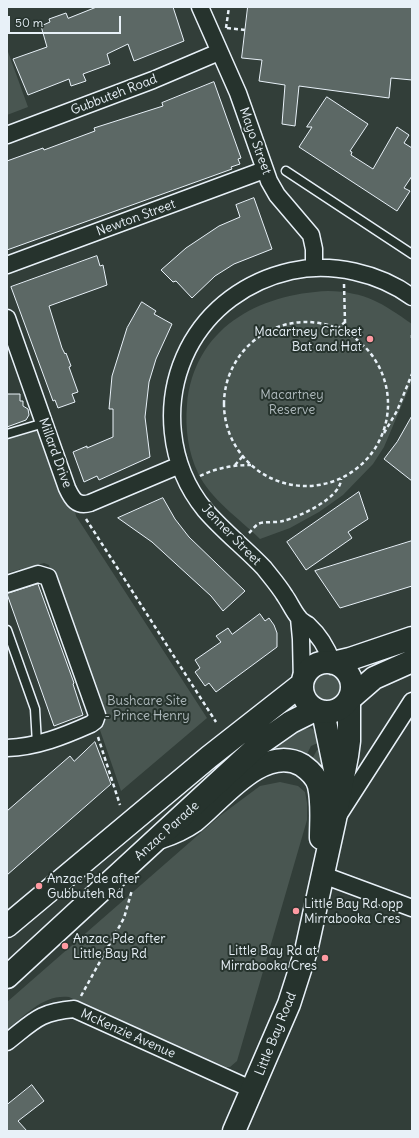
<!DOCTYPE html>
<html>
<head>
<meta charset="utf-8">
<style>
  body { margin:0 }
  #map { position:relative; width:419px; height:1138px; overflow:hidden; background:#323e39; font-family:Delius,sans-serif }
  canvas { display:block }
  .frame { position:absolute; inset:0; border:8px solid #e8f1f8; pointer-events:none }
  .scale { position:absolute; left:8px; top:16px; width:113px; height:18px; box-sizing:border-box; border:2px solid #e8f1f8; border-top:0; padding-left:5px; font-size:12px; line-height:14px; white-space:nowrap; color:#e8f1f8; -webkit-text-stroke:3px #26332d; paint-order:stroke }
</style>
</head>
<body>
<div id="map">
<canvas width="419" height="1138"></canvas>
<div class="frame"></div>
<div class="scale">50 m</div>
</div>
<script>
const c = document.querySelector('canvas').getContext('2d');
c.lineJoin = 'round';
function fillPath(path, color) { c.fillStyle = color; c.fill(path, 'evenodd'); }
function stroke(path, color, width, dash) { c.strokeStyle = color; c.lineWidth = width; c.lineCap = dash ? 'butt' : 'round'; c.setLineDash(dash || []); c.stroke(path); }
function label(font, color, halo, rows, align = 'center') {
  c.font = font + ' Delius,sans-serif'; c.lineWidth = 4; c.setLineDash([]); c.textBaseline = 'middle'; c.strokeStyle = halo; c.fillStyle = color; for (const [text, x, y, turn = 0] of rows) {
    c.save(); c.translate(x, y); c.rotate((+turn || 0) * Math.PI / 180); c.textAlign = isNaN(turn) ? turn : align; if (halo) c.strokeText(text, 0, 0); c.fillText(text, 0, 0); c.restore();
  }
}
fillPath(new Path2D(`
  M7 49 28 107 7 115Z
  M328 291C366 292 382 303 412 324V381L384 447 373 464 343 495 319 512 290 528 260 539C239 518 211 500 198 473 188 452 185 428 187 405 194 328 258 294 328 291Z
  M38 430 65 502 75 510 76 516 207 718 121 791 100 730 102 706 49 565 44 563 7 573V439Z
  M308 687a19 19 0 1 1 38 0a19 19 0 1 1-38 0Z
  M311 728 317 732 320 742 311 746 306 756H263C274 742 292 730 311 728Z
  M320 748 326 776 311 761 317 750Z
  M280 782 298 786 305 792 307 803V820L237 1061 230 1067H226L69 997C44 994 25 1015 7 1030V1002L221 815 260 786Z`), '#495651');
const building = new Path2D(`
  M97 7H173L184 41 134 61 128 44 107 54 110 64 83 74 86 81 71 86 69 79 28 95 13 59 47 47 41 26 50 22 49 19 66 13 68 18Z
  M248 7H412V80L391 78 389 98 299 86 295 126 282 124 285 85 259 81 262 60 242 58Z
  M214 82 241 158 238 159 240 164 231 167 232 169 7 250V161L43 148 44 150 95 131 94 128 163 106 162 103Z
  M327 97 368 124 350 151 352 152 351 155 373 169 397 127 409 135 404 143 412 148V176L404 188 410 191 397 211 299 147 312 127H307Z
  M254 198 272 249 234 264 215 276 192 298 176 281 173 282 161 270 186 248 219 226 240 217 236 205Z
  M97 256 100 266 103 265 107 285 49 306 62 348 65 354 66 353 71 366 69 367 78 392 72 394 75 402 58 408 55 400 53 401 11 287Z
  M142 302 156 311 154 314 172 324 156 359 149 382 145 417 150 457 99 480 97 476 84 482 73 452 87 446V448L113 437V409H109L112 376 127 328Z
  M7 394H20V401H23V406L28 409 29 415 26 420 7 427Z
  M412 416V481L384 459 397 442Z
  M359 492 368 519 348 532 352 538 306 570 287 542Z
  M163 498 175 519 189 537 245 591 223 611 211 596 152 542 118 518Z
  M412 541V586L340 608 315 571Z
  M38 584 74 683 73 684 83 715 54 726 7 594Z
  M260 614 265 621 269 618 274 625 277 633V647L216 692 209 683 205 686 195 672 200 668 195 660 221 642 216 636 228 628 232 634Z
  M95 742 111 784 7 875V811L70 756 74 761Z
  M32 1085 44 1101 18 1121 27 1131H7V1105Z`);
fillPath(building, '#5c6865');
stroke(building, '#e8f1f8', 1);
const lane = new Path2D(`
  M286 171 412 254
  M7 434 44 423
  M7 630 35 709 37 744`);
const street = new Path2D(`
  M200 7 238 93 269 181 277 195 311 235 314 249V268
  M7 135 153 80 219 52
  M7 265 264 170
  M7 318 67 488C72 499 77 507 90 503L180 465
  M7 584 38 574 48 577 97 715 95 721 91 724C64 736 37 747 7 748
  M299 618 301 639 302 683
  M332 662C327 648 320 636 308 625 305 623 301 621 299 618 293 611 290 603 285 596 279 586 271 577 264 568 245 548 223 531 205 510 168 465 162 401 188 349 209 308 247 281 291 271 332 262 379 273 412 297
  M338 816 412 701
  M323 875 412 908
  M7 1042C34 1021 39 1012 74 1009L253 1090`);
const secondary = new Path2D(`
  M323 712 338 784
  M161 837C173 833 184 828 194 821 220 801 263 743 302 765 309 770 317 777 319 786 323 803 321 821 321 838
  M234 1131 289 1004 306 951 335 819 347 756 349 741V701`);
const primary = new Path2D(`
  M302 687a25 25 0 1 1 50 0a25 25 0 1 1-50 0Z
  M333 663 350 659 412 638
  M351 698 374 678 412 661
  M7 926 209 757 302 684
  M7 977 261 743 291 722 315 710`);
stroke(lane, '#e8f1f8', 11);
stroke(street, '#e8f1f8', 19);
stroke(secondary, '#e8f1f8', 25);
stroke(primary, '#e8f1f8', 25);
stroke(new Path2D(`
  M226 28 229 7
  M227 28 245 30
  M344 284 345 322 348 334
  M224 404a82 82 0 1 1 164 0a82 82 0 1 1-164 0Z
  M337 329 345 322
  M412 335V338
  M384 433 397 411 412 374
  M235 465 243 456
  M200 476C216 468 233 465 251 465
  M86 519 216 722
  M249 533C252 530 255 526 258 524 264 521 276 523 283 521 299 517 341 498 341 479
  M98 737 120 805
  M81 996 124 918 132 890`), '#e8f1f8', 2.5, [4, 3]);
stroke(lane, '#26332d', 8);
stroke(street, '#26332d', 16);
stroke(secondary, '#26332d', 22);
stroke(primary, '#26332d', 22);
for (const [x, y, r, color] of [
  [370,339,4,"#ff9aa2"],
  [39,886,4,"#ff9aa2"],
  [296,911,4,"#ff9aa2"],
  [65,946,4,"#ff9aa2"],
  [325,958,4,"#ff9aa2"]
]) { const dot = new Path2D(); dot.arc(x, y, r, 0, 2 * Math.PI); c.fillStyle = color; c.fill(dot); stroke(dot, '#26332d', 1.5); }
label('13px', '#e8f1f8', '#26332d', [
  ["Gubbuteh Road",114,95,-21],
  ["Mayo Street",255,141,70],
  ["Newton Street",136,218,-20],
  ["Millard Drive",55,453,70],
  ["Jenner Street",231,535,46],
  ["Anzac Parade",167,831,-42],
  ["McKenzie Avenue",128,1034,24],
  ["Little Bay Road",276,1034,-68]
]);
label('13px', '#e8f1f8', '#26332d', [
  ["Macartney Cricket",362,332,"right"],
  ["Bat and Hat",362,347,"right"],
  ["Anzac Pde after",47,879],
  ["Gubbuteh Rd",47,894],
  ["Little Bay Rd opp",304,904],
  ["Mirrabooka Cres",304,919],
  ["Anzac Pde after",73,939],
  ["Little Bay Rd",73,954],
  ["Little Bay Rd at",317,951,"right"],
  ["Mirrabooka Cres",317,966,"right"]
], 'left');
label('13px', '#b0bbbe', '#26332d', [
  ["Macartney",292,395],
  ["Reserve",292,410],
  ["Bushcare Site",147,701],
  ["- Prince Henry",147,716]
]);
</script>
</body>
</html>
